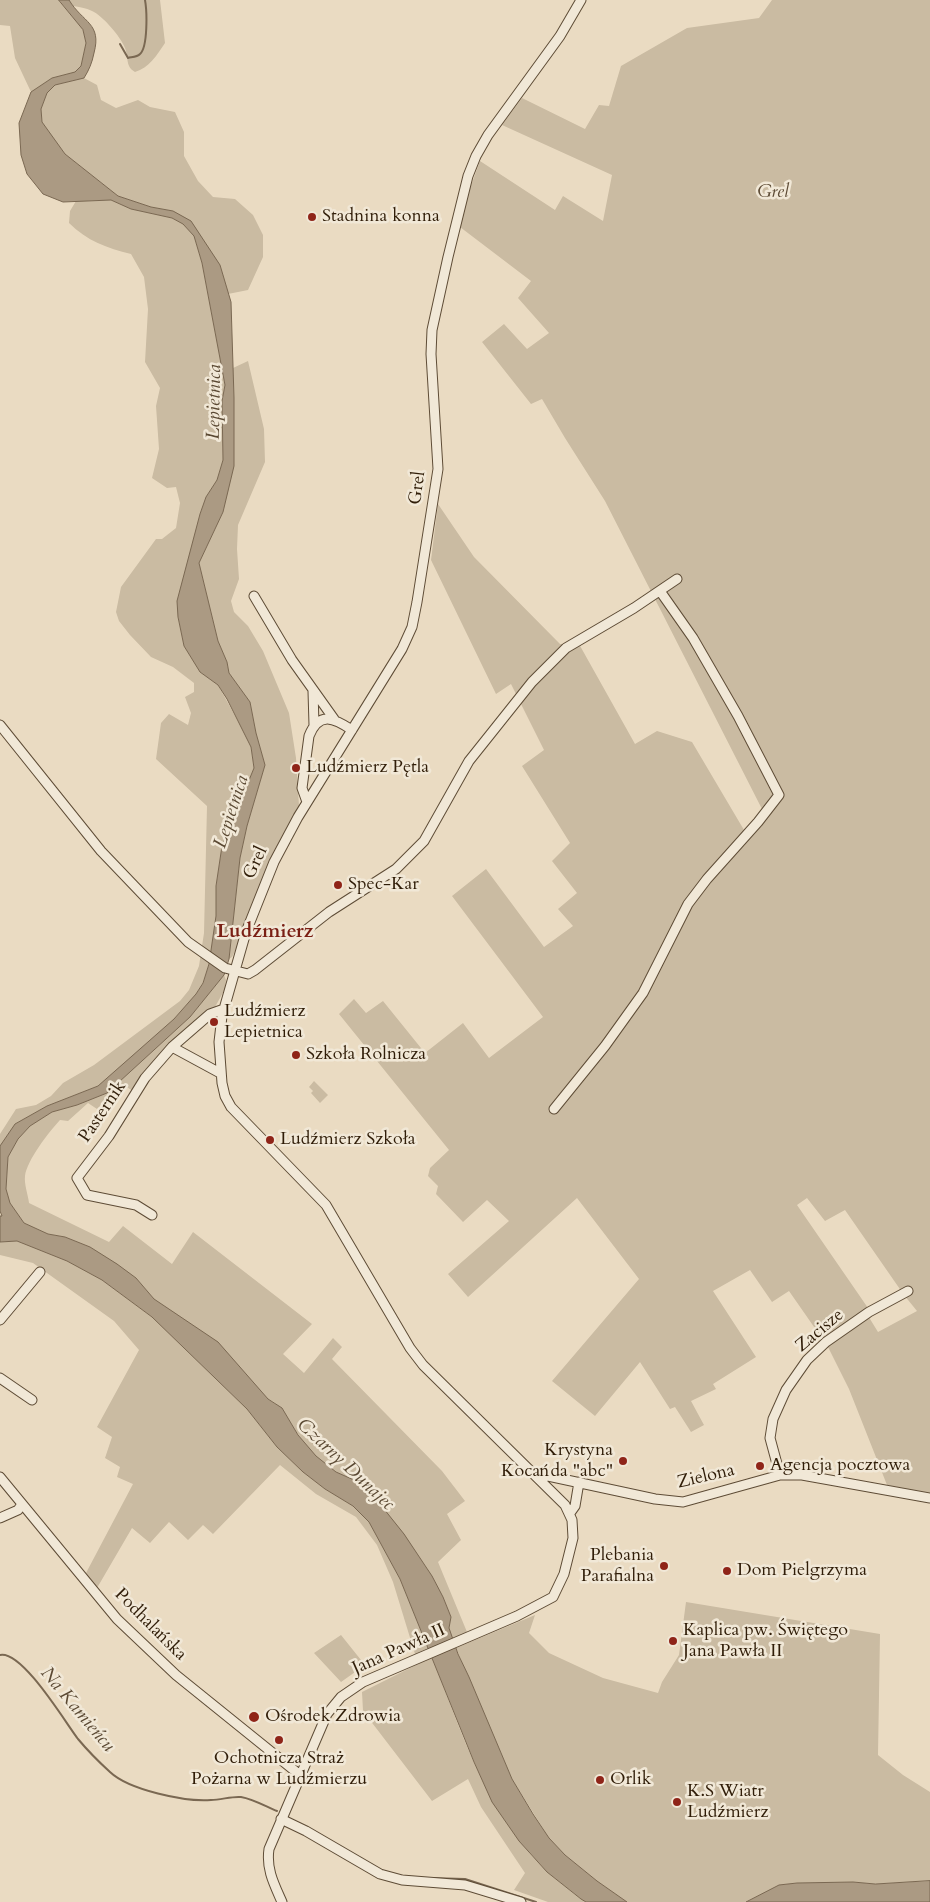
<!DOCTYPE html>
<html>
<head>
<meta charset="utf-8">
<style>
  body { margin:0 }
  canvas { display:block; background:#eadbc2 }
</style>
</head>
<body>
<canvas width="930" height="1902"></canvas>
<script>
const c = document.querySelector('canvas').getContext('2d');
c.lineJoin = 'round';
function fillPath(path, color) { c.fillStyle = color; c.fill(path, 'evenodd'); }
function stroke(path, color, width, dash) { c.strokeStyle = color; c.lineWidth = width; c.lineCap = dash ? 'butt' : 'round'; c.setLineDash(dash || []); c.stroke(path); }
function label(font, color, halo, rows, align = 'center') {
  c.font = font + ' Cardo,serif'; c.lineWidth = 5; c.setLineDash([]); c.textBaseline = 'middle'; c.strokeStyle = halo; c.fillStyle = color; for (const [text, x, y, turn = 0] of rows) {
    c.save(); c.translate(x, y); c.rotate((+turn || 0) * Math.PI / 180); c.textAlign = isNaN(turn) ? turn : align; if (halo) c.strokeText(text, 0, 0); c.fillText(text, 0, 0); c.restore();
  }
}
fillPath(new Path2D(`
  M0 0H59L83 30 86 43 81 66 75 72 52 78 31 92 15 58 10 26 0 25Z
  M69 0H160L165 43C157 55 149 68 135 72 125 66 129 58 125 48 121 37 102 15 92 11 86 8 79 7 73 6Z
  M772 0H930V1493L887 1485 849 1389 828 1347 789 1291 772 1302 750 1270 713 1291 756 1357 713 1384 716 1389 691 1401 704 1425 691 1432 675 1407 670 1409 640 1362 595 1416 552 1381 639 1279 577 1198 468 1297 448 1274 509 1221 487 1200 463 1222 436 1194 438 1186 428 1176 430 1168 449 1150 339 1014 354 999 366 1013 383 1001 425 1053 463 1023 489 1058 543 1017 452 896 486 869 544 947 573 926 558 909 577 893 552 861 570 843 522 766 544 750 511 684 496 694 431 560 438 504 474 557 560 644H579L635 744 657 731 692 742 744 830 763 811 605 501 565 438 542 399 531 404 482 342 504 324 527 349 549 333 518 298 531 281 460 227 469 191 480 161 555 210 563 196 603 221 612 175 502 125 522 98 585 129 599 105 609 106 621 66 687 28 759 18ZM807 1198 825 1221 845 1210 904 1295 917 1311 878 1332 870 1319 871 1314 868 1308 797 1205Z
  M84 78 97 85 101 100 116 108 138 100 150 107 175 112 184 132V156L198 181 213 197 235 199 253 215 263 235V257L248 290 228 294 220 265 173 211 151 207 118 196 65 154 49 133 42 122 41 109 47 93 55 85Z
  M111 200 131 209 172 218 183 224 194 236 202 263 225 385 222 401 223 460 217 480 206 497 200 514 178 617 184 646 200 672 218 685 244 732 251 747 254 768 222 846 216 886V916L209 964 203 982 196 994 174 1019 132 1058 98 1086 47 1106 15 1124 0 1146V1134L16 1109 36 1105 51 1096 63 1083 94 1065 180 1001 189 990 199 966 204 933 207 806 156 759 161 723 169 714 188 725 191 713 185 697 194 692V683L173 667 151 657 130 635 119 621 116 612 121 587 156 539H162L176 528 180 503 176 487 167 488 152 478 159 449 156 406 160 388 145 362 148 309 144 277 131 254C107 248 87 241 69 223L70 211 76 201Z
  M248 361 264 429 265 462 238 525 237 549 239 579 231 601 234 612 248 626 263 651 289 713 296 758 299 806 269 862 249 911 235 951 232 957 229 959 240 858 247 826 265 765 256 733 250 702 229 673 227 662 218 641 199 563 223 512 234 398 233 368Z
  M224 975 226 980 225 989 215 1007 177 1039 133 1091 122 1084 97 1109 88 1103 68 1121 60 1120C49 1132 27 1160 25 1176 24 1184 28 1195 29 1203L109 1242 123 1226 172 1264 193 1232 312 1324 283 1354 304 1373 333 1338 342 1347 332 1359 442 1471 465 1501 447 1514 461 1540 438 1562 467 1632 452 1639 449 1628 451 1617 443 1597 427 1568 415 1551 347 1478C327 1468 310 1453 298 1434 288 1420 284 1406 268 1399L170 1310 154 1299 136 1278 90 1247 65 1237 48 1234 24 1223 10 1203 6 1189 8 1157 18 1139 30 1126 52 1112 77 1105 107 1093 190 1017Z
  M314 1081 328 1095 320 1103 311 1093 313 1091 309 1087Z
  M17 1241 67 1261 102 1280 157 1321 247 1409 277 1447 303 1472 325 1489 353 1506 369 1521 400 1579 428 1648 415 1654 393 1582 377 1545 356 1517 316 1494 280 1465 213 1534 203 1525 188 1540 169 1522 150 1543 132 1528 97 1588 86 1573 133 1484 117 1477 120 1467 105 1458 112 1437 97 1427 139 1350 114 1321 33 1263 0 1255V1242Z
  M686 1602 880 1634 878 1755 903 1775 930 1792V1881L875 1884 853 1882 797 1883 779 1885 746 1902H627L597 1881 565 1855 549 1838 512 1779 456 1648 535 1615 529 1633 549 1653 603 1678 658 1693 662 1682 679 1655Z
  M341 1635 365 1665 341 1682 314 1653Z
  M432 1657C464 1738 491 1828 562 1884 570 1890 577 1897 586 1902H548L514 1890 525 1873 481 1807 468 1779 432 1801 363 1711 362 1692Z`), '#cabba2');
const water = new Path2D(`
  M59 0H69C83 23 102 23 94 53 92 63 89 70 84 78L55 85 47 93 41 109 42 122 65 154 118 196 151 207 173 211 191 221 220 265 231 302 234 398V466L223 512 199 563 218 641 227 662 229 673 250 702 256 733 265 765 247 826 240 858 229 959 224 975 190 1017 107 1093 77 1105 52 1112 30 1126 18 1139 8 1157 6 1189 10 1203 24 1223 48 1234 65 1237 90 1247 117 1264 136 1278 154 1299 218 1342 268 1399 282 1408 298 1435 316 1456 336 1472 363 1484 372 1494 404 1534 432 1576 443 1597 451 1617 449 1628 458 1654 469 1677 512 1779 533 1814 549 1838 565 1855 597 1881 627 1902H586L581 1899 547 1872 519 1841 492 1802 474 1762 400 1579 369 1522 353 1506 325 1489 303 1472 277 1447 247 1409 152 1317 102 1280 67 1261 17 1241 0 1242V1216H2L0 1211V1146L15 1124 47 1106 98 1086 174 1019 196 994 203 983 209 964 216 916V886L222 846 254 768 251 747 227 699 218 685 200 672 184 646 178 617 177 601 200 514 206 497 217 480 223 460 222 401 225 385 202 263 194 236 183 224 172 218 131 209 111 200 63 202 43 194 27 174 21 155 19 123 31 92 52 78 75 72 81 66 86 43 83 30Z
  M930 1881V1902H746L779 1885 797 1883 853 1882 875 1884Z`);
fillPath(water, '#ab9a83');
stroke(water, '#7a6852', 1);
stroke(new Path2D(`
  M120 44 128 58C132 57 137 57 140 54 148 47 147 11 145 0
  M0 1655C22 1650 65 1722 78 1739 88 1751 99 1762 110 1772 129 1790 185 1802 211 1800 221 1800 232 1796 241 1797 253 1799 267 1807 277 1811
  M428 1878 465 1879 536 1902`), '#7a6852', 2);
const minor = new Path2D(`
  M254 596 292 660 334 719
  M313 691 314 725
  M0 725 101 851 188 942 225 968 248 974 255 970 329 912 396 869 424 841 469 761 532 682 566 648 634 608 677 579
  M307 802 302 788 309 736C319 711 334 718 352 730
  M172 1047 220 1073
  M554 1109 605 1046 643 993 688 904 707 879 758 822 779 795 738 716 693 638 660 591
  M152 1215 136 1205 87 1195 77 1178 109 1136 145 1078 172 1047 210 1014 224 1009
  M0 1320 40 1272
  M0 1378 32 1400
  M780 1475 770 1438 773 1419 786 1390 807 1360 826 1342 869 1312 908 1291
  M0 1477 117 1619 176 1675 300 1775
  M539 1478 548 1476 655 1499 683 1502 780 1475H802L930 1498
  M570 1513 575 1506 579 1482
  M0 1518 18 1510 22 1504
  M281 1819 306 1831 380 1874 402 1880 465 1885 521 1902
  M282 1902C274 1884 266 1869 269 1849L327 1714 341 1697 363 1682 517 1616 553 1597 564 1574 573 1538 572 1520 565 1505 423 1365 410 1348 326 1205 231 1107 225 1096 222 1083 219 1042 222 1016 246 932 274 862 298 817 402 649 412 627 417 602 438 469 431 354 432 330 448 257 468 176 476 156 488 135 560 36 581 0`);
stroke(minor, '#5e4c36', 11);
stroke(minor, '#f1e8d7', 9);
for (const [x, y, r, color] of [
  [312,217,5,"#8f2418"],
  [296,768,5,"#8f2418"],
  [338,885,5,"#8f2418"],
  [214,1022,5,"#8f2418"],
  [296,1055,5,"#8f2418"],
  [270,1140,5,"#8f2418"],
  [623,1461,5,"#8f2418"],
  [760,1466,5,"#8f2418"],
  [664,1566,5,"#8f2418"],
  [727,1571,5,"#8f2418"],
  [673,1641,5,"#8f2418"],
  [254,1717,6,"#8f2418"],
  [279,1740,5,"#8f2418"],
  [600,1780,5,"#8f2418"],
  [677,1802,5,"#8f2418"]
]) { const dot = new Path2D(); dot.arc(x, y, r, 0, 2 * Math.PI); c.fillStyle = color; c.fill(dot); stroke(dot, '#f1e8d7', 2); }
label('italic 18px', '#5e4c36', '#f1e8d7', [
  ["Grel",773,193]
]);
label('18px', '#301d08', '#f1e8d7', [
  ["Stadnina konna",322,217],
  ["Ludźmierz Pętla",306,768],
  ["Spec-Kar",348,885],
  ["Ludźmierz",224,1012],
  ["Lepietnica",224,1033],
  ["Szkoła Rolnicza",306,1055],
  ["Ludźmierz Szkoła",280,1140],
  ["Krystyna",613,1451,"right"],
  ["Kocańda \"abc\"",613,1472,"right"],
  ["Agencja pocztowa",770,1466],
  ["Plebania",654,1556,"right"],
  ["Parafialna",654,1577,"right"],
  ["Dom Pielgrzyma",737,1571],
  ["Kaplica pw. Świętego",683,1631],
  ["Jana Pawła II",683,1652],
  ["Ośrodek Zdrowia",265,1717],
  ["Ochotnicza Straż",279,1759,"center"],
  ["Pożarna w Ludźmierzu",279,1780,"center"],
  ["Orlik",610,1780],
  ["K.S Wiatr",687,1792],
  ["Ludźmierz",687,1813]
], 'left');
label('18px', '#301d08', '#f1e8d7', [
  ["Grel",418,488,-83],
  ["Grel",256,863,-65],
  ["Pasternik",103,1112,-56],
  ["Zacisze",820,1331,-40],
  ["Zielona",706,1477,-13],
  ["Podhalańska",150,1625,45],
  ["Jana Pawła II",399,1650,-24]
]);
label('italic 19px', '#5b4933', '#f1e8d7', [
  ["Lepietnica",215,402,-89],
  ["Lepietnica",232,812,-72],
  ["Czarny Dunajec",345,1465,43],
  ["Na Kamieńcu",77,1710,50]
]);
label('bold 20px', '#7a1f14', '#f1e8d7', [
  ["Ludźmierz",265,932]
]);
</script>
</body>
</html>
